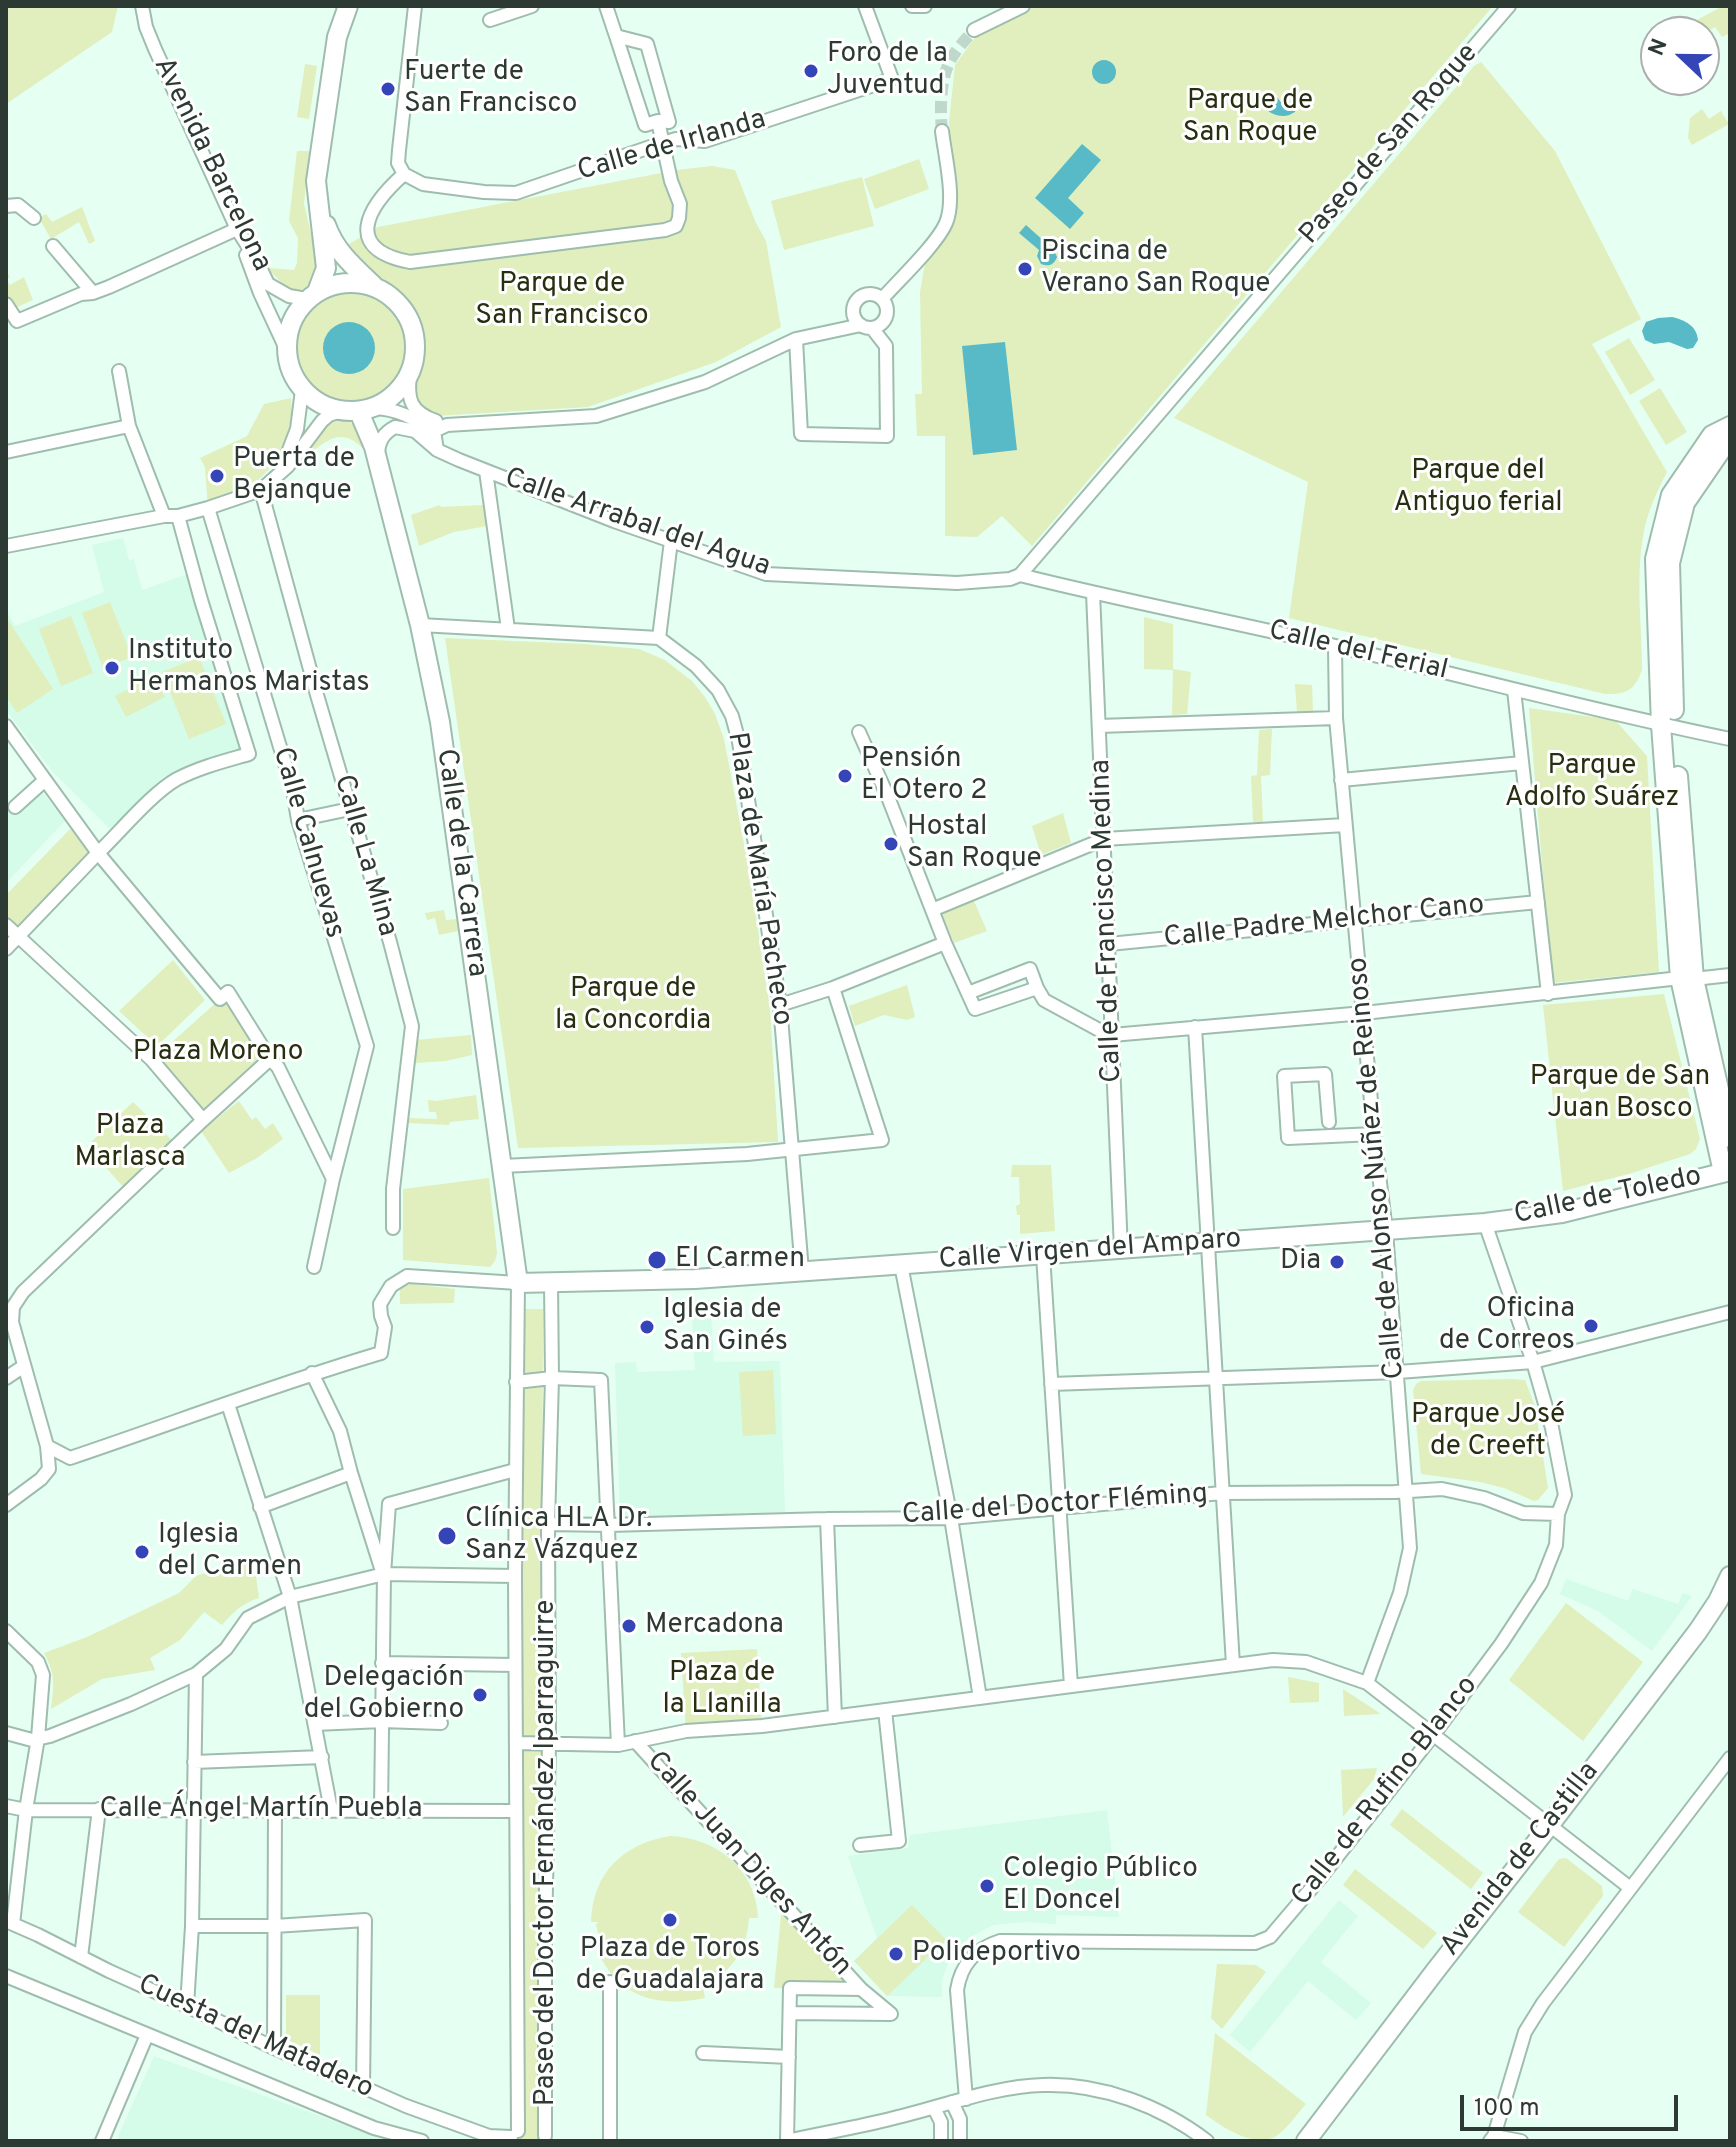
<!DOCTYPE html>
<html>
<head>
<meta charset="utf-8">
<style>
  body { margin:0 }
  #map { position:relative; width:1736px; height:2147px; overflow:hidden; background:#e5fff2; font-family:Overpass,sans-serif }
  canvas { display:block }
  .frame { position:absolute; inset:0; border:8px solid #2d3a33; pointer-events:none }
  .north { position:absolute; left:1640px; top:16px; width:80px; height:80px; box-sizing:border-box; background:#fff; border:2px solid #abb0ad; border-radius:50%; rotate:292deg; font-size:22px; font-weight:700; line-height:32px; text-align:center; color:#2d3a33 }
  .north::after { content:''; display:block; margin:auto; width:28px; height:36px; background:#3445b7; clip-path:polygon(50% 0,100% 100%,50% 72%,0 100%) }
  .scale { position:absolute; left:1460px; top:2095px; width:218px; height:36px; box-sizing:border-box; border:4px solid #2d3a33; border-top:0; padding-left:10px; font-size:24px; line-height:28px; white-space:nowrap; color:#2d3a33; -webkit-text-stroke:6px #fff; paint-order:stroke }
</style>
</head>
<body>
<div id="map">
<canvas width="1736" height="2147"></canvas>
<div class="frame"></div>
<div class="north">N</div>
<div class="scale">100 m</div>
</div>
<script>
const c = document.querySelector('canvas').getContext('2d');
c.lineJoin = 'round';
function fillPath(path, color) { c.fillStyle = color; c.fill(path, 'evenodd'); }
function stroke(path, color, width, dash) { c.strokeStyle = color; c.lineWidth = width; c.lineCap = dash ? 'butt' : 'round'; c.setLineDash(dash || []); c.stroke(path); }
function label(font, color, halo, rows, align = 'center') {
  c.font = font + ' Overpass,sans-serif'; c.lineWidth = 6; c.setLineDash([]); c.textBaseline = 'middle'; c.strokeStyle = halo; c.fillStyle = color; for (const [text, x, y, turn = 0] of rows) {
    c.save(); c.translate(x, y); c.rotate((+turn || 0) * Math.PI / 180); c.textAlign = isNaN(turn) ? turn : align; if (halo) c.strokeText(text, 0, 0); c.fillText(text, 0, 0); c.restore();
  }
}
fillPath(new Path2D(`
  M123 538 129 560 134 559 142 590 188 574 242 748 163 777 110 829 52 771 6 710V610L15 626 104 592 92 545Z
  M41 790 65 821 6 883V810Z
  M691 1300H710L714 1362 780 1361 785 1512 620 1518 615 1363 636 1362 637 1372 695 1370Z
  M1566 1579 1628 1601 1633 1589 1678 1604 1683 1593 1692 1596 1652 1651 1598 1611 1560 1594Z
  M1107 1810 1119 1917 1056 1915V1924L1024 1922 993 1925 970 1937 951 1955 942 1980V1997L887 1996 854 1961 877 1938 848 1856 908 1848 910 1835Z
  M1339 1900 1358 1916 1321 1962 1371 2003 1356 2020 1308 1981 1250 2052 1230 2035Z
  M154 2056 389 2141H116Z`), '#d4fce8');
fillPath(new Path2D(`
  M6 6H118L112 32 6 104Z
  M1036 6H1493L1032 546 1002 516 977 537 945 536V436H917L915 394H922L920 293 926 256 946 235 953 224 956 211 949 122 955 65 977 35Z
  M1723 6H1730V33L1722 37 1715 27 1704 34V32H1701L1695 21Z
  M1481 62 1555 151 1641 319 1592 344 1667 472C1657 491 1648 511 1644 531 1635 577 1642 624 1642 670 1635 690 1626 695 1605 694L1289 618 1308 482 1174 418 1474 66Z
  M305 64 317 66 309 119 297 117Z
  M1702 109 1709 119 1721 111 1729 124 1692 145 1688 138 1690 118Z
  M297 151H309L304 204 320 272C302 302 286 290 268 268L294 270 297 263 298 238 289 221Z
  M919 159 929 189 875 209 864 179Z
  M712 166 735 170 756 223 766 241 781 327 716 362 588 407 435 416 421 410C418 405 414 398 413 392 411 381 418 366 419 355 424 307 400 286 360 268L349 244 378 227 677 170Z
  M862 177 874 226 784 250 771 201Z
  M82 207 95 241 89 244 79 222 51 239 39 218 46 214 52 222Z
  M6 271 10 277 6 279 10 285 24 277 33 300 13 309 6 297Z
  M295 347a56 56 0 1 1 112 0a56 56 0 1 1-112 0Z
  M1629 338 1655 380 1630 395 1605 352Z
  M1660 388 1687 432 1666 445 1639 401Z
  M291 398C295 427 278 467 254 483 239 493 223 500 208 508L205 467 200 458 247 436 264 404Z
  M339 419C358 421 360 436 366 452 341 423 325 442 301 461 311 445 320 427 339 419Z
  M440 505 441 507 485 505 487 526 454 532 419 546 411 515Z
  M110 602 132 657 103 668 82 613Z
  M71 616 93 673 61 686 39 629Z
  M6 617 53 689 17 713 6 696Z
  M1144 617 1173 624V669L1191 672 1187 714 1172 715 1173 670 1144 669Z
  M445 638 585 644 639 649 665 660 692 681 705 697 715 714 724 739 749 871 770 1009 778 1142 518 1148Z
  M199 657 226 724 189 739 162 672Z
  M153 676 165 697 126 717 115 696Z
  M1295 684 1312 685 1313 711 1297 712Z
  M1529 708 1615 720 1647 756 1659 972 1552 983Z
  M1272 729 1270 775 1261 776 1263 822H1253L1251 776 1257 775 1259 730Z
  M1063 813 1071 843 1041 855 1032 826Z
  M76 823 98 853 18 937 6 925V895Z
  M974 901 987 931 954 943 942 914Z
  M444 910 446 920 457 919 458 931 439 935 435 918 427 920 425 913Z
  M173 960 205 1000 157 1046 119 1011Z
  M907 985 915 1017 907 1020 884 1015 855 1026 849 1006Z
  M228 992 270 1059 203 1120 152 1060Z
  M1664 994 1700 1139 1696 1149 1690 1154 1632 1173 1563 1191 1543 1005Z
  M471 1035 472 1055 446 1061 415 1063 416 1040Z
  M476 1095 479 1119 450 1122 449 1125 408 1123 409 1118 437 1119 436 1112H429L428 1100 436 1101Z
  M239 1101 252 1120 256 1117 265 1129 273 1123 283 1139 257 1158 229 1173 201 1131Z
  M133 1102 173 1141 124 1188 87 1146Z
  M1012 1165H1051L1055 1231 1020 1234V1215H1017L1016 1206 1020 1204 1019 1177H1011Z
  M489 1178 497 1253 495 1261 490 1267 403 1260V1189Z
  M411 1284 455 1289 454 1303 400 1304V1288Z
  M524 1309H543L540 2141H521Z
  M773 1370 776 1434 743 1436 739 1372Z
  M1512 1379 1525 1380 1535 1406 1548 1488 1538 1500 1534 1501 1504 1488 1480 1482 1421 1474 1413 1390 1416 1384 1421 1381Z
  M247 1559 255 1569 259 1598C243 1603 233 1612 222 1625L204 1612 180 1640 150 1658 155 1670 102 1679 51 1709C54 1685 56 1675 44 1653L87 1637 179 1593 196 1576Z
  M1566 1603 1643 1662 1583 1741 1509 1680Z
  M757 1649 762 1726 686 1731 681 1653Z
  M1288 1677 1319 1683V1702L1290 1703Z
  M1343 1689 1381 1714 1344 1716Z
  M1377 1768 1374 1779 1343 1817 1341 1770Z
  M1402 1809 1483 1873 1471 1889 1390 1825Z
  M670 1836C717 1838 756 1869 758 1918H749C747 1952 730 1972 703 1988L705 1998C659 2008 619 1998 598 1952L605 1949 601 1948 596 1924 599 1922H591C593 1872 623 1844 670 1836Z
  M1566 1858 1602 1886 1603 1896 1564 1947 1518 1912 1559 1859Z
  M1355 1869 1437 1933 1423 1949 1343 1885Z
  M782 1905 861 1989 774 1988Z
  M912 1905 946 1940 887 1996 854 1961Z
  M1217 1964 1256 1965 1266 1972 1222 2029 1211 2018Z
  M286 1995H320V2055L286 2039Z
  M1215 2033 1306 2104C1296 2115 1287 2129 1275 2137 1252 2147 1224 2128 1206 2115Z`), '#e0efbd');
fillPath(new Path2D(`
  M1092 72a12 12 0 1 1 24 0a12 12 0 1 1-24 0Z
  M1274 93 1283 105 1289 103 1292 98 1302 100C1296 120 1277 120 1263 107L1265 94Z
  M1082 144 1101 160 1068 198 1084 213 1070 229 1035 198Z
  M1026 225 1054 250 1057 257C1054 265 1049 267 1041 264L1037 256 1039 250 1019 233Z
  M1672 317C1685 320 1697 326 1698 340L1693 348 1687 349 1669 342 1654 344 1645 340 1642 331 1646 322 1658 318Z
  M323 348a26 26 0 1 1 52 0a26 26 0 1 1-52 0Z
  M1005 342 1017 450 973 455 962 346Z`), '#58bac6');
stroke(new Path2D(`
  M942 131C940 109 940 80 950 61 956 49 966 39 974 30`), '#c0d8cc', 12, [12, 6]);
const street = new Path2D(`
  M142 6 146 27 155 49 237 229 256 259 268 284 289 296 307 299
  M606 6 616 36
  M912 6H925
  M490 20 532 6
  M974 30 1023 6
  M616 36 647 44 669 122 658 121 645 125Z
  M404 174 423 184 484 192 516 193 653 146 676 139 705 141 892 79 865 6
  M404 174C367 207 342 249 410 262L665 230 676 226 679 218 680 204 671 181 658 121
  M404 174 398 163 399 150 415 6
  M6 206 18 205 34 218
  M53 246 93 293
  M246 255 260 293 286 349
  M853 311a17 17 0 1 1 34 0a17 17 0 1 1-34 0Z
  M882 299C899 280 937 244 946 223 956 199 945 157 942 131
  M6 304 17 321 81 294 93 293 109 287 237 229
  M796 339 801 434 887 436 886 346 872 328
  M119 371 129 426 164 516
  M410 374C407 399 410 412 436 421
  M373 408C396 408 415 419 434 431L437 450 459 460 614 521 766 574 957 583 1010 579 1020 575C1115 599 1210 617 1305 639 1447 671 1587 710 1730 739
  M434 431 447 425 596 416 705 382 796 339 861 325
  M6 452 129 426
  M378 453C379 440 384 433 395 427L415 431 437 450
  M284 463 297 429 302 390
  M486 471 508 629
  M261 490 317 695 390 942 412 1026 393 1189V1228
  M208 508 293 790 298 820 367 1046 333 1179
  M178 516 201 600 249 754C225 761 200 767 177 779 152 793 120 832 98 853L220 999 228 992 270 1059 278 1067 333 1179 314 1267
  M6 546 164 516H178L208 508 261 490 288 466 322 421 329 415 341 411
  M1020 575 1509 6
  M1093 593 1121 1250
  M420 625 659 638 696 666 718 690 732 716 739 742 780 1005 802 1271
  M659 638 671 541
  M1335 647 1336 718 1374 1134 1386 1231 1410 1548 1400 1593 1367 1683
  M1514 690 1548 994
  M6 726 98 853 6 949
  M1099 726 1336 718
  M859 732 888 797 945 943 975 1009 1037 988 1044 1000 1112 1037
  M1341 780 1522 763
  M15 807 45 780
  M298 820 350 809
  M932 910 1104 839 1345 825
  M6 925 152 1060 203 1120 270 1059
  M1109 944 1538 902
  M1694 979 1730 975
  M968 993 1030 969 1037 988
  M780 1005 833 988 945 943
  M1195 1027 1233 1665
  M1112 1035 1364 1013 1680 978
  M203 1120 23 1292 13 1307 12 1322 47 1446 70 1458C174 1423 276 1384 381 1353L385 1327 381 1316 380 1304 391 1286 407 1276 518 1283 515 1576 518 2131
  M1329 1122 1325 1074 1284 1076 1288 1138 1374 1134
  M503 1166 747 1154 882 1140 833 988
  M1043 1255 1071 1686
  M901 1265 951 1518 980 1698
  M312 1373 340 1431 351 1473 381 1568
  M6 1378 24 1366
  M516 1382 552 1378 601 1380 618 1745
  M1051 1384 1398 1372 1533 1362 1730 1312
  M228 1404 290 1597 331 1810
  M6 1505 41 1479 49 1469 47 1446
  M260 1507 351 1473
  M827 1519 835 1717
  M548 1524 609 1525 827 1519 951 1518 1222 1493 1394 1492 1442 1489 1484 1498 1523 1513 1558 1514
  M6 1631 38 1662 43 1675 38 1738 26 1810 13 1924
  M382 1663 515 1665
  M315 1724 382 1721 441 1723
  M6 1733 32 1740 50 1736 131 1704 196 1674 226 1649 248 1618 290 1597 384 1574 515 1576
  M635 1741 861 1989 891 2014 790 2013
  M516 1743 618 1745 686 1731 762 1726 1273 1660 1306 1662 1367 1683 1629 1887
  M194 1762 322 1757
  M6 1806 26 1810 516 1811
  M381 1810 384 1574 389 1504 515 1470
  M860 1845 899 1841 885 1710
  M6 1921 38 1935 109 1971 187 2006 274 2048 406 2106 489 2136 511 2137
  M192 1926H275L365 1920 363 2088
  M81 1957 99 1809
  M6 1976 374 2128 422 2141
  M610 1982V2141
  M187 2006 192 1926 196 1674
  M274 2048 275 1809
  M703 2053 789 2057
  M966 2099 957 1990C961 1964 975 1949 1000 1941L1255 1943 1270 1937 1321 1877 1434 1734 1501 1644 1541 1583 1556 1545 1558 1514 1565 1495 1552 1428 1533 1362 1485 1223
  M952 2102 960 2119V2141
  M934 2108 941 2122V2141
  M545 2136V1934L549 1743 548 1524 552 1378 551 1283
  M1494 2136 1521 2141
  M102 2141 147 2035
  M787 2141C823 2133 859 2127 894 2118 941 2107 995 2086 1043 2085 1101 2083 1161 2106 1207 2141
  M787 2141 790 1988 861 1989
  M1490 2141 1494 2136 1525 2032 1543 2003 1730 1758`);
const secondary = new Path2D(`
  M326 225C335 251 354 267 374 286
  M287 347a64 64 0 1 1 128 0a64 64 0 1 1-128 0Z
  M317 292 326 268 316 181 337 37 348 6
  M359 412 374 447 420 625 440 722 518 1283 695 1279 1485 1223 1562 1213 1730 1171
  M1674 710 1670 563 1685 503 1724 446 1730 443
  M1678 776 1694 979 1730 1138
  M1723 1172 1680 978 1661 725 1655 559 1671 495 1712 435 1730 426
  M1306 2141 1436 1970 1549 1826 1698 1631 1718 1601 1730 1576`);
stroke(street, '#9fbdae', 16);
stroke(secondary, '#9fbdae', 22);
stroke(street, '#fff', 12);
stroke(secondary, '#fff', 18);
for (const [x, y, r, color] of [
  [811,71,8,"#3445b7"],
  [388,89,8,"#3445b7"],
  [1025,269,8,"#3445b7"],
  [217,476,8,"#3445b7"],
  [112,668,8,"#3445b7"],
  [845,776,8,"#3445b7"],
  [891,844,8,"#3445b7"],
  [657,1260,10,"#3445b7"],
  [1337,1262,8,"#3445b7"],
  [1591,1326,8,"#3445b7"],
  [647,1327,8,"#3445b7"],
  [447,1536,10,"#3445b7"],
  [142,1552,8,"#3445b7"],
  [629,1626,8,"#3445b7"],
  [480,1695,8,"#3445b7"],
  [987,1886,8,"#3445b7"],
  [670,1920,8,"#3445b7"],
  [896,1954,8,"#3445b7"]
]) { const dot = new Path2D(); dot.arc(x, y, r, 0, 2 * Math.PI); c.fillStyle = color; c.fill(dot); stroke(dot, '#fff', 3); }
label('28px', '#2d3a33', '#fff', [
  ["Foro de la",827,55],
  ["Juventud",827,87],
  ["Fuerte de",404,73],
  ["San Francisco",404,105],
  ["Piscina de",1041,253],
  ["Verano San Roque",1041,285],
  ["Puerta de",233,460],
  ["Bejanque",233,492],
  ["Instituto",128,652],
  ["Hermanos Maristas",128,684],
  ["Pensión",861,760],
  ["El Otero 2",861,792],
  ["Hostal",907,828],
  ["San Roque",907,860],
  ["El Carmen",675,1260],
  ["Dia",1321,1262,"right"],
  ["Oficina",1575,1310,"right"],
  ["de Correos",1575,1342,"right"],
  ["Iglesia de",663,1311],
  ["San Ginés",663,1343],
  ["Clínica HLA Dr.",465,1520],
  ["Sanz Vázquez",465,1552],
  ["Iglesia",158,1536],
  ["del Carmen",158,1568],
  ["Mercadona",645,1626],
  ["Delegación",464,1679,"right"],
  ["del Gobierno",464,1711,"right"],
  ["Colegio Público",1003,1870],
  ["El Doncel",1003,1902],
  ["Plaza de Toros",670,1950,"center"],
  ["de Guadalajara",670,1982,"center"],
  ["Polideportivo",912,1954]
], 'left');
label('28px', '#282f11', '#fff', [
  ["Parque de",1250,102],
  ["San Roque",1250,134],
  ["Parque de",562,285],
  ["San Francisco",562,317],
  ["Parque del",1478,472],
  ["Antiguo ferial",1478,504],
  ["Parque",1592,767],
  ["Adolfo Suárez",1592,799],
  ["Parque de",633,990],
  ["la Concordia",633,1022],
  ["Plaza Moreno",218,1053],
  ["Parque de San",1620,1078],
  ["Juan Bosco",1620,1110],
  ["Plaza",130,1127],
  ["Marlasca",130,1159],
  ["Parque José",1488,1416],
  ["de Creeft",1488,1448],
  ["Plaza de",722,1674],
  ["la Llanilla",722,1706]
]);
label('28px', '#2d3a33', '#fff', [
  ["Paseo de San Roque",1390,145,-49],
  ["Calle de Irlanda",672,147,-16],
  ["Avenida Barcelona",211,165,64],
  ["Calle Arrabal del Agua",637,524,19],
  ["Calle del Ferial",1358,652,13],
  ["Calle Calnuevas",307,843,74],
  ["Calle La Mina",364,856,74],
  ["Calle de la Carrera",460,863,82],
  ["Plaza de María Pacheco",758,879,81],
  ["Calle de Francisco Medina",1108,921,-92],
  ["Calle Padre Melchor Cano",1324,923,-6],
  ["Calle de Alonso Núñez de Reinoso",1378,1168,-95],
  ["Calle de Toledo",1608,1197,-12],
  ["Calle Virgen del Amparo",1090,1251,-4],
  ["Calle del Doctor Fléming",1055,1506,-4],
  ["Calle de Rufino Blanco",1386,1792,-52],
  ["Calle Ángel Martín Puebla",261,1810],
  ["Paseo del Doctor Fernández Iparraguirre",547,1853,-90],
  ["Avenida de Castilla",1521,1860,-52],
  ["Calle Juan Diges Antón",748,1865,48],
  ["Cuesta del Matadero",255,2038,25]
]);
</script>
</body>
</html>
